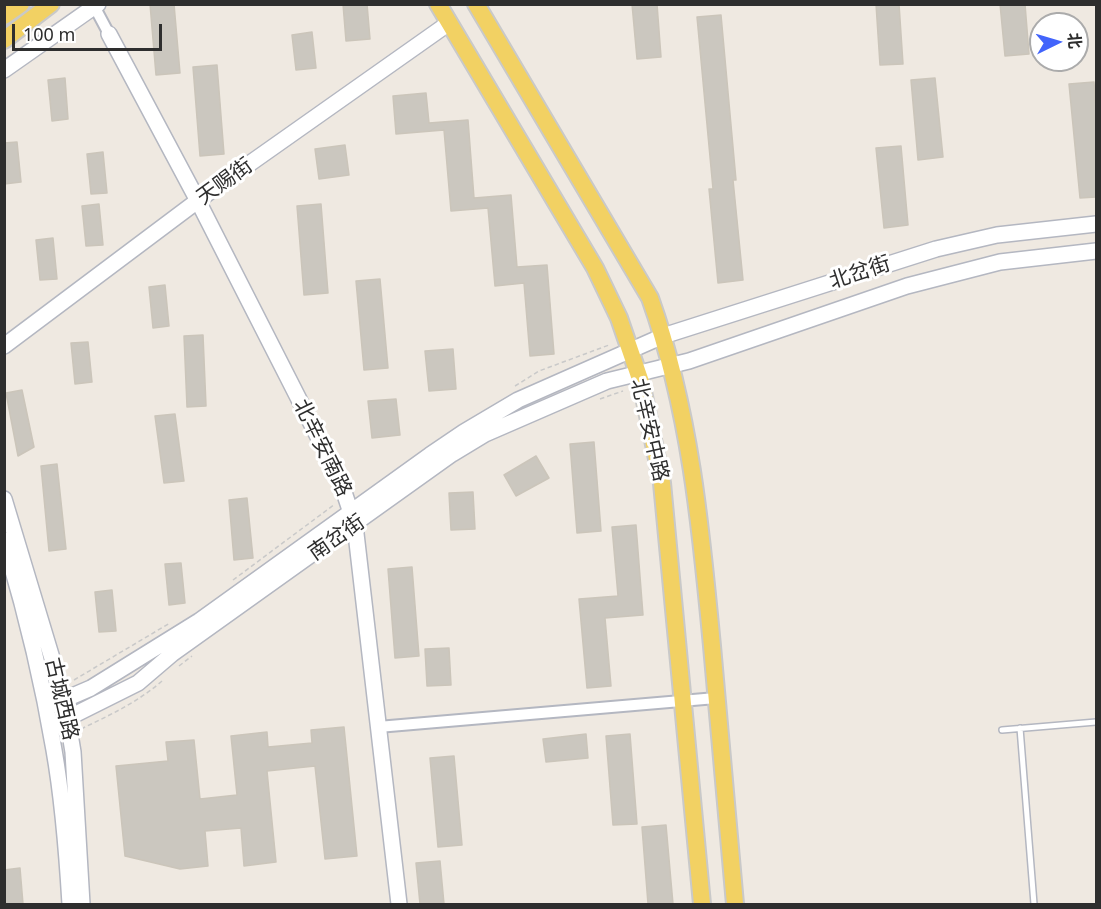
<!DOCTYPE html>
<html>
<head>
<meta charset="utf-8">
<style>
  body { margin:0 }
  #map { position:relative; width:1101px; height:909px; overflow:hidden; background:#efe9e1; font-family:"Noto Sans","Noto Sans SC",sans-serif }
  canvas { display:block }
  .frame { position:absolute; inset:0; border:6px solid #2e2e2e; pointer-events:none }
  .north { position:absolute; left:1029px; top:12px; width:60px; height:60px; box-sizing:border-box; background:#fff; border:2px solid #ababab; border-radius:50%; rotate:85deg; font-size:16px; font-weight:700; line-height:24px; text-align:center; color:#2e2e2e }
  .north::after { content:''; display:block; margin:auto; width:21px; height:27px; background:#4264fb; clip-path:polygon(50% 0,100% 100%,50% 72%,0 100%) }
  .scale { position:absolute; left:12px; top:24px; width:150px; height:27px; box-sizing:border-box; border:3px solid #2e2e2e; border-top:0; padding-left:8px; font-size:18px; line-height:21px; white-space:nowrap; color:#2e2e2e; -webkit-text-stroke:4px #fff; paint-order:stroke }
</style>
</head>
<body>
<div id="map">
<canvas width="1101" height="909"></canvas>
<div class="frame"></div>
<div class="north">北</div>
<div class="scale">100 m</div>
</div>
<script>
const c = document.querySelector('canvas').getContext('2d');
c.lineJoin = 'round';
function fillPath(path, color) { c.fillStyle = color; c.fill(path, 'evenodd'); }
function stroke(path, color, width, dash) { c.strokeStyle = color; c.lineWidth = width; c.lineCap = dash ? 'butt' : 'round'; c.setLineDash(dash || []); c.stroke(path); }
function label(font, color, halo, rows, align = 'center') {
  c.font = font + ' "Noto Sans","Noto Sans SC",sans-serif'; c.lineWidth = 6; c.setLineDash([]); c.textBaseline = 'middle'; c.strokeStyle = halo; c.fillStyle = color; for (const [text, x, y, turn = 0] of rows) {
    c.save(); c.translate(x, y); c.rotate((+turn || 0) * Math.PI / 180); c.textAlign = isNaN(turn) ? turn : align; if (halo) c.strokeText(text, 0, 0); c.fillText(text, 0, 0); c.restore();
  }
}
const building = new Path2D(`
  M150 4H174L180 73 156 75Z
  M343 4H367L370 39 346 41Z
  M632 4H657L661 57 637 59Z
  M876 4H899L903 64 880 65Z
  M1000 4H1025L1029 54 1005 56Z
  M721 15 736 180H733L743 280 718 283 709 189H713L697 17Z
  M312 32 316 68 296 70 292 35Z
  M217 65 224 154 200 156 193 67Z
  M65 78 68 119 52 121 48 80Z
  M935 78 943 157 918 160 911 80Z
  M1094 82 1096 111V197L1080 198 1069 84Z
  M426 93 429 123 468 120 474 198 511 195 517 267 547 265 554 354 530 356 524 283 495 286 488 208 451 211 444 130 396 134 393 96Z
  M17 142 21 182 4 184V143Z
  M345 145 349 175 319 179 315 149Z
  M901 146 908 225 884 228 876 148Z
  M103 152 107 193 91 194 87 154Z
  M99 204 103 245 86 246 82 206Z
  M321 204 328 293 304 295 297 206Z
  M53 238 57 279 40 280 36 240Z
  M380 279 388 368 364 370 356 281Z
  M165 285 169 326 153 328 149 287Z
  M203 335 206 406 187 407 184 336Z
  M88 342 92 382 75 384 71 343Z
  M453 349 456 389 429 391 425 351Z
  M22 390 34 447 18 456 6 393Z
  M396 399 400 435 372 438 368 401Z
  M175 414 184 481 164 483 155 416Z
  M594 442 601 531 577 533 570 444Z
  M536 456 549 478 516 496 504 475Z
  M57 464 66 549 49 551 41 466Z
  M473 492 475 529 451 530 449 493Z
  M247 498 253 558 234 560 229 500Z
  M636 525 643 615 605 618 611 686 587 688 579 599 618 596 612 527Z
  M181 563 185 603 169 605 165 564Z
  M412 567 419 656 395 658 388 569Z
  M112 590 116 631 99 632 95 592Z
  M449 648 451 685 427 686 425 649Z
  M344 727 357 856 325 859 315 766 267 771 276 862 244 866 241 828 205 831 208 866 180 869 125 856 116 766 168 761 166 742 194 740 200 799 237 795 231 736 267 732 268 747 312 743 311 730Z
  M586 734 588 758 546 762 543 739Z
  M630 734 637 824 613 825 606 736Z
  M454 756 462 845 438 847 430 758Z
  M666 825 673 904H648L642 827Z
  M440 861 444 904H420L416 863Z
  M20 868 23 904H5L4 870Z`);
fillPath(building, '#cbc7bf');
stroke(building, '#cbc5ba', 1.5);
const lane = new Path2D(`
  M1020 728 1034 904
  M1002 730 1096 722`);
const street = new Path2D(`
  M93 4 109 34
  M378 727 716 698`);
const secondary = new Path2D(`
  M109 34 198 201 340 480 355 525 399 904
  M4 70 98 4
  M4 346 208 193 449 23
  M4 499 64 698 73 752 82 904
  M4 540C25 609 42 679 54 750 63 801 67 853 70 904
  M47 707 91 688 199 621 430 455 464 432 518 400 663 336 936 249 997 235 1096 224
  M50 727 138 683 172 654 452 454 485 434 607 381 689 361 907 286 1000 262 1096 251`);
const primary = new Path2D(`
  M438 4 595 268 619 318 641 382 662 483 702 904
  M476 4 650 298C690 410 701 529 712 646 719 732 727 818 735 904
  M4 16 21 4
  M4 40 51 4`);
stroke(lane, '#b4b7c1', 8);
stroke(street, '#b4b7c1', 14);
stroke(secondary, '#b4b7c1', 18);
stroke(primary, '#c9c9c9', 20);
stroke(new Path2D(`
  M515 386 539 371 609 345
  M600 399 623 391
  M233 580 335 504
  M179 666 192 656
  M74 680 170 623
  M81 729C110 715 138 702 162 681`), '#c9c9c9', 1.5, [4.5, 3]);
stroke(lane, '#fff', 5);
stroke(street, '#fff', 10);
stroke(secondary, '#fff', 15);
stroke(primary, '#f2d163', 16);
label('21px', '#2e2e2e', '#fff', [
  ["天赐街",225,182,-36],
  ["北岔街",860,273,-18],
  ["北辛安中路",649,430,77],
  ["北辛安南路",322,448,64],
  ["南岔街",337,538,-35],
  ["古城西路",61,699,77]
]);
</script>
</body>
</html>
